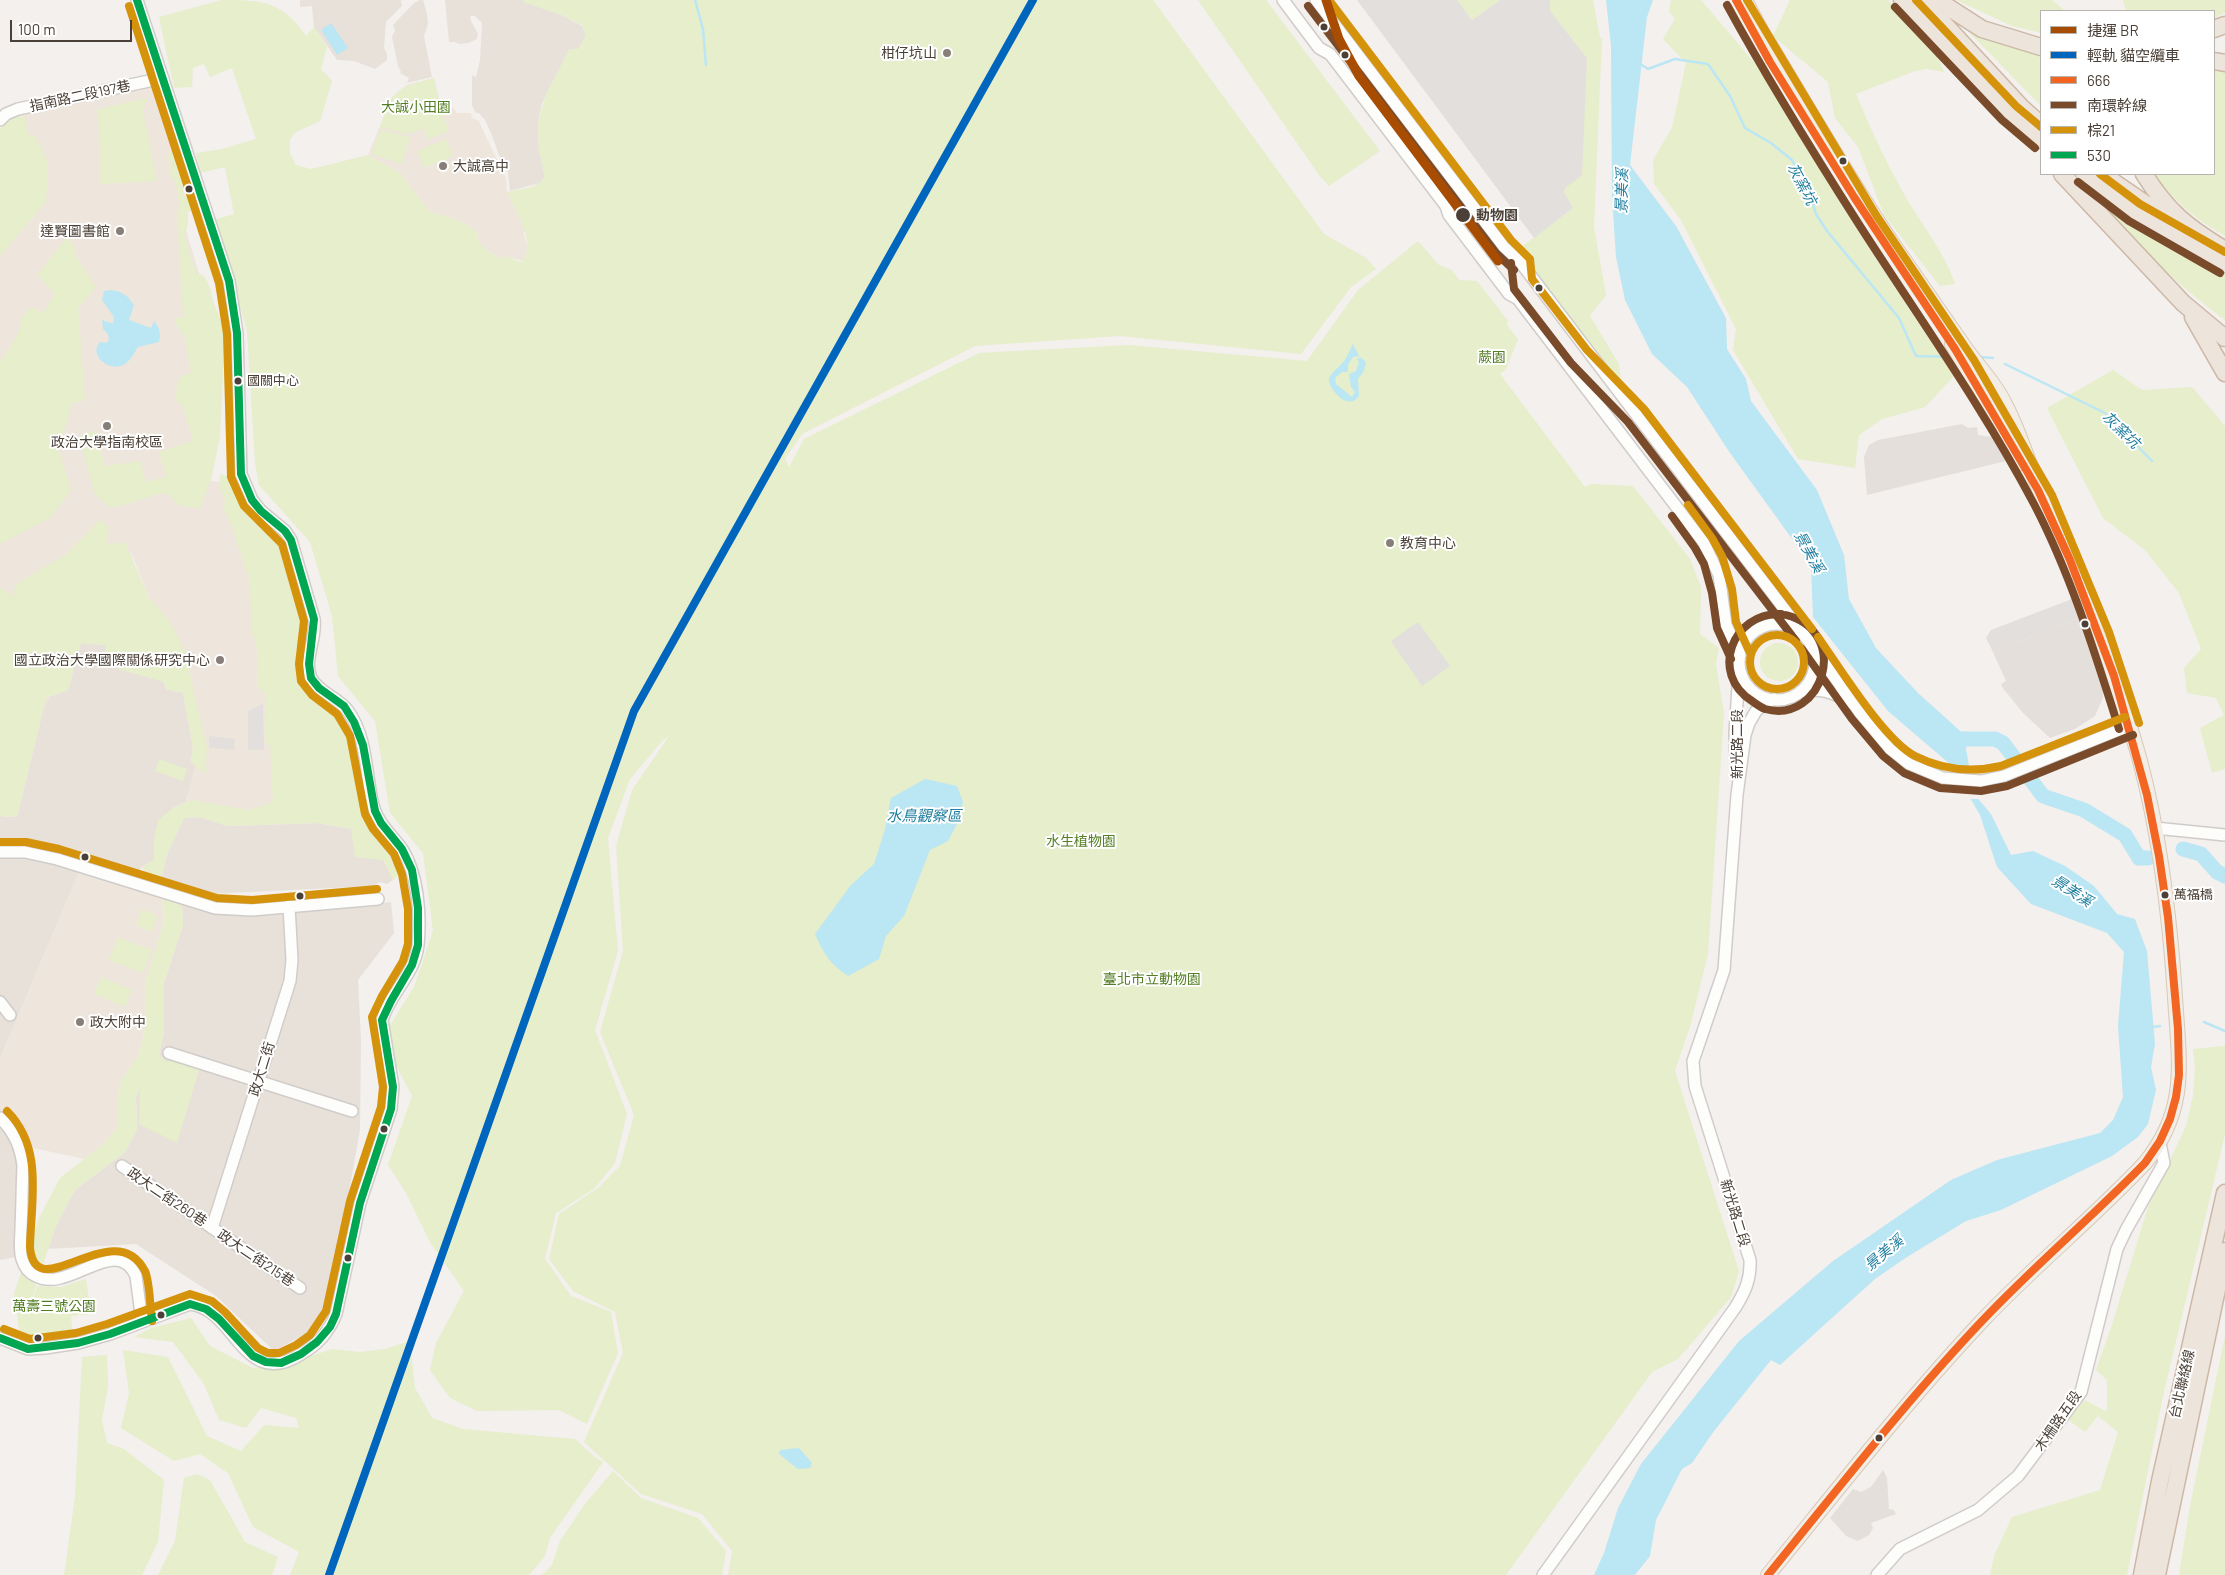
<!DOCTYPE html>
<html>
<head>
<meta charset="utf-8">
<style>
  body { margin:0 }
  #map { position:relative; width:2225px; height:1575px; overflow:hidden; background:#f3f0ed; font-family:Barlow,"Noto Sans TC",sans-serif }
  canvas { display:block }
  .legend { position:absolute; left:2040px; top:10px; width:175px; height:165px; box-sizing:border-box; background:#fff; border:1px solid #b7b3af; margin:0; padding:6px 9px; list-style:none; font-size:15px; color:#4b4037 }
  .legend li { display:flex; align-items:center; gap:10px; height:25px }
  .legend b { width:25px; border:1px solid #b7b3af }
  .scale { position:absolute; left:10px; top:20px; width:122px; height:22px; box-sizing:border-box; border:2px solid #4b4037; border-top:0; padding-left:6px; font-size:15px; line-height:18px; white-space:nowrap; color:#4b4037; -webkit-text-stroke:4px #fff; paint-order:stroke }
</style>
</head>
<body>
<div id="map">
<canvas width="2225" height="1575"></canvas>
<ul class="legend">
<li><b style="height:6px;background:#a74c00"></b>捷運 BR</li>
<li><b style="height:6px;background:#0065bd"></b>輕軌 貓空纜車</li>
<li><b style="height:6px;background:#f26522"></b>666</li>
<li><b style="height:6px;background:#7a4b2a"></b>南環幹線</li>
<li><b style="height:6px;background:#d5920b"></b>棕21</li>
<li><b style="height:6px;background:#00a651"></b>530</li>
</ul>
<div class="scale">100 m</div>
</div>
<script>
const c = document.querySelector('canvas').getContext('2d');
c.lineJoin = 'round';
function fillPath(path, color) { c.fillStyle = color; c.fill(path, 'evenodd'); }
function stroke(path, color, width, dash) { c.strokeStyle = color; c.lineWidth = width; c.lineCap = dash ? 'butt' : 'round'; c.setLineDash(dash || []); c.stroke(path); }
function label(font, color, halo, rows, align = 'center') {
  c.font = font + ' Barlow,"Noto Sans TC",sans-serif'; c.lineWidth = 4; c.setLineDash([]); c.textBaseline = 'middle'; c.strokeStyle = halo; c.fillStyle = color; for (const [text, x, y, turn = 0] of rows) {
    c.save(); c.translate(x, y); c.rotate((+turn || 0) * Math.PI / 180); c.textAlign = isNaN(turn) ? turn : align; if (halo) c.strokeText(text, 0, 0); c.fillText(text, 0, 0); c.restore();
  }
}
fillPath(new Path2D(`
  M300 0H401L402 6 386 22 384 48 387 54V60L375 69 354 61 337 60 314 27 312 6 300 7Z
  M420 0H423L427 14 428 24 424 36 432 77 407 83 409 78 400 73 401 72 398 66 392 37 395 30 393 25 414 3Z
  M445 0H523L524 2 562 15 582 26 586 35 582 45 578 49 569 50 542 104 538 122 539 150 545 177 540 183 510 191 508 173 500 158 491 133 485 120 479 113H476L472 106V75L476 77 480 60 482 23 475 16H470L471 21 478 34 477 39 468 43 459 44 455 42H449Z
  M81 643 106 645 120 660 164 682 166 689 183 693 193 747 191 762 196 765 186 802 173 808 154 841V860L142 867 136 875 79 872 0 1059V816L17 817 46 698 68 690Z
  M200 817 228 826 318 823 351 829 384 860 393 880 387 884 380 882 373 886 209 894 161 880 167 854 184 818Z
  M391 902 394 933 358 980 361 1040 360 1130 343 1225 318 1327 274 1351 216 1296 136 1244 48 1249 56 1226 75 1190 125 1152 137 1130 136 1097 139 1089 157 1062 164 1032V983L183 925 182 903 195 909 222 913H292Z
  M0 1111 7 1117 24 1146 26 1255 0 1260Z`), '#e8e1da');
fillPath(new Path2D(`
  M1962 424 1968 428 1977 427 1978 435 1998 438 2010 460 1867 495 1864 457 1869 445 1878 440Z
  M2079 618 2102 680 2103 698 2095 716 2075 729 2050 738 2023 713 2002 687 2001 684 2006 681 1993 652Z
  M1883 1470 1887 1478 1889 1509 1894 1510 1896 1514 1871 1523 1873 1528 1869 1535 1858 1541 1846 1536 1830 1518 1853 1489 1861 1492 1871 1487Z`), '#e4dfdb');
fillPath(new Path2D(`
  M434 78 440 106 450 104 457 113H471L472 118 479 121 482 128 506 178 507 192 511 201 524 223V234L528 249 523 261 508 257 500 258 486 250 479 243 477 233 470 227 456 219 430 212 400 173 368 155 392 97 407 85Z
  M156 83 179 164 185 227 206 296V480L226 483 260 622 279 816 185 807 199 750 189 697 130 550 155 641H77L0 801V206L12 131 10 117H18L20 112Z
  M79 871 162 897 164 922 146 980 145 1029 139 1054 121 1081 118 1096 117 1128 107 1138 108 1140 84 1159 24 1146 7 1117 0 1111V1059Z`), '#eee6dc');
fillPath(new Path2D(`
  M222 0C262 0 282 1 306 36L314 27 327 47 321 69 332 81 320 121 296 132 290 139V153L296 165 311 169 368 155 400 173 430 212 456 219 470 227 477 233 479 243 486 250 500 258 508 257 521 262C539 247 514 208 507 192 521 189 537 189 545 177L539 150 538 122 546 94 569 50 578 49 586 35 582 25 562 15 523 2V0H1153L1324 234 1366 258 1376 269 1351 287 1301 354 1120 336 975 346 802 434 785 459 789 467 804 439 979 353 1128 345 1307 361 1358 290 1418 241 1439 265 1452 270 1459 280 1477 281 1508 321 1507 325 1518 339 1506 369 1500 374 1585 487 1591 484 1633 486 1690 559 1701 587 1700 634 1719 648 1716 664 1724 714 1708 954 1691 1023 1675 1071 1739 1271 1731 1297 1678 1359 1652 1372 1506 1575H728L732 1551 702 1514 641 1494 584 1442 623 1353 615 1312 573 1291 549 1259 559 1214 598 1188 620 1166 634 1115 600 1032 623 951 616 846 632 790 669 736 663 740 630 779 608 838 618 951 595 1030 627 1114 615 1163 594 1189 556 1213 545 1259 571 1296 611 1312 618 1353 587 1424 559 1410 477 1411 450 1398 430 1370 436 1343 464 1291 431 1244 406 1193 388 1165 412 1096 382 1038 414 987 433 931 423 853 390 813 375 721 338 676 332 616 310 542 259 485 255 463 247 330 214 220 234 214 225 167 200 173 196 153 222 149 256 139 232 68 210 77 204 64 193 68 192 87 174 88 159 17Z
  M1198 0H1266L1380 151 1329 186 1319 175Z
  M1457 0H1500L1472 20Z
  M1550 0H1593L1600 37 1602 38 1594 227 1606 295 1590 316 1619 364 1622 390 1516 251 1572 209 1564 192 1587 58 1550 11Z
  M1671 0H1701L1757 66 1880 265 1955 375 1925 407 1882 419 1859 435 1855 468 1798 459 1733 350 1736 329 1681 220 1654 184 1653 160 1672 128 1686 63 1663 39 1675 19 1669 12Z
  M1790 0H1888L1935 49 1944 72 1927 69 1915 71 1856 94C1871 130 1888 167 1908 201 1925 230 1944 251 1955 284L1940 286 1884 215 1858 147 1835 118 1828 82 1773 36Z
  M1956 0H2052L2065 11H2041V33L2012 26Z
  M2123 0H2225V13L2214 18V11H2126Z
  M1961 24 1996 42 2041 55V106Z
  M2214 67 2225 69V236C2196 220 2174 201 2154 174H2214Z
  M434 78 444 119 449 131 428 139 424 129 408 134 380 127C395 89 394 88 434 78Z
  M148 98 143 110 157 181 100 184 98 109Z
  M18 115 25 116 28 134 36 136 48 163 46 202 0 256V130L3 125Z
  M381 130 410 137 402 164 371 154Z
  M446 139 453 156 424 168 417 151Z
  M177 148 182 164 179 166 185 196 192 194 194 210 188 212V222L185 237 196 274 203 275 209 285 214 304 225 330 220 437 212 476 200 509 179 505 166 493C145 495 129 507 109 507L95 494 79 437 91 431 98 432 104 466 140 461 146 482 166 477 159 452 193 441 183 406 175 399 177 386 181 376 191 373 185 338 173 319 183 317 177 215 180 207 175 180H171L168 154Z
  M2093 195 2140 228 2225 273V320C2176 284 2131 241 2093 195Z
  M67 237 74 245 75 255 96 287 78 308 85 400 71 404 68 420 58 448 71 490 50 518 0 544V363L18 334 22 317 32 307 43 313 55 294 37 275Z
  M2113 370 2142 390 2192 387 2225 426V769L2212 773 2200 728 2224 715 2216 698 2187 693 2184 668 2201 649 2179 593 2146 551 2103 518 2047 408Z
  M220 474 234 478 246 508 270 531 282 540 289 559 303 618V644L297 671 307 694 340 714 352 732 357 773 367 813 373 827 387 841 405 868 393 880 383 860 355 857 351 829 318 823 228 826 200 817 184 818 167 854 161 880C151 879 147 876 142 867L154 860V841L158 820 173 808 192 800 248 810 273 802 270 744 265 742 266 696 257 685C257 668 260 648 252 633L249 580 234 533 224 509 225 499 219 487Z
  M100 520 109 527 106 545 125 542 149 598 168 619 184 648 207 748 205 774 191 762 193 747 183 693 166 689 164 682 118 669 120 660 105 655 106 645 81 643 68 690 46 698 17 817 0 816V590L3 588 12 597 16 584 65 555Z
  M1760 662a19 19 0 1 1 38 0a19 19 0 1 1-38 0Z
  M159 759 187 769 183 781 155 771Z
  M162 897 182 903 183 925 164 983V1032L159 1054 166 1062 175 1059 200 1067 177 1143 139 1124 140 1087 136 1097 137 1130 125 1152 75 1190 56 1226 40 1273 30 1264 26 1255 39 1218 60 1178 108 1140 107 1138 117 1128 118 1095 121 1081 139 1054 145 1029 146 980 164 922Z
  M142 909 158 916 151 932 136 925Z
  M118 937 152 950 143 973 109 960Z
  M101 977 132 990 125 1007 94 994Z
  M2225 1046V1134L2163 1396 2127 1575H1990L1994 1556 2012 1517 2100 1490 2118 1432 2098 1416 2085 1432 2067 1419 2085 1400 2107 1412V1380L2096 1370 2111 1328 2148 1207 2186 1126 2193 1096 2195 1069 2193 1049Z
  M22 1270 37 1282 33 1295 35 1310 34 1295 37 1286 61 1287 86 1279 91 1314 71 1316 73 1339 48 1340 20 1336 14 1293Z
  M191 1318 210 1346 253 1368 294 1362 332 1349 360 1352 385 1349 410 1341 415 1388 432 1418 463 1429 575 1439 596 1458 603 1462 550 1538 545 1556 529 1575H290L299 1552 253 1527 228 1473 200 1454 174 1461 121 1428 129 1393 123 1350 168 1357 207 1436 241 1451 264 1425 299 1428 296 1418 261 1408 246 1428 219 1420 204 1384 173 1342 134 1337 151 1328Z
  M2225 1336V1575H2179L2190 1506Z
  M107 1355 108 1387 102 1420 107 1443 124 1449 164 1480 158 1542 142 1575H64L75 1497 82 1357Z
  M613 1471 641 1498 698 1518 726 1551 722 1575H542L552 1565 560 1541 585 1504Z
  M197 1474 210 1480 245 1542 278 1557 272 1575H158L175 1541 184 1478Z`), '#e6eecb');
fillPath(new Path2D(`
  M1357 0H1457L1472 20 1500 0H1550V11L1587 58 1582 175 1565 188 1564 192 1573 208 1534 238Z
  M2072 599 2079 618 1993 652 1986 638 1991 630Z
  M1418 622 1450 666 1422 686 1391 641Z
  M263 704 264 750H248V711Z
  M209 736 235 739 234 750 209 748Z`), '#e3dfdc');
fillPath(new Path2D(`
  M1606 0H1653L1647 17 1630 165 1676 226 1726 318 1727 349 1746 379 1751 401 1817 490 1844 555 1849 599 1876 648 1918 693 1968 738 1966 749 1974 794 1991 814 2011 855 2033 851 2065 866 2094 886 2117 914 2135 919 2147 951 2155 1044 2151 1067 2156 1090 2148 1124 2138 1137 2112 1156 2001 1210 1966 1221 1907 1257 1875 1279 1780 1365 1771 1360 1714 1431 1692 1463 1682 1469 1656 1520 1650 1556 1635 1575H1594L1604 1553 1618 1508 1641 1464 1739 1341 1833 1261 1951 1180 1997 1160 2100 1133 2113 1120 2123 1097 2118 1026 2124 952 2107 933 2031 904 1997 867 1980 815 1951 765 1888 711 1813 617 1811 565 1730 453 1687 387 1652 354 1625 300 1616 257 1612 195 1611 46Z
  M331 23 348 48 337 55 321 30Z
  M110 290C122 291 127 295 134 305L129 320 151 328 154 321C160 328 161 333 159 342L138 347C134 353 130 362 123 365 109 372 88 355 100 342L106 343 109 340 108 334 103 329 102 319 106 322 113 323 114 317 102 300 104 291Z
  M1353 344 1359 356 1353 357 1348 365V372H1342L1335 378 1336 384 1352 397 1355 392 1351 387 1349 374 1356 371 1359 362 1357 359 1360 357 1366 362 1364 371 1358 379 1359 396C1347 413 1327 386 1329 379 1331 372 1340 367 1344 361 1348 356 1350 349 1353 344Z
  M925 779 957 786 963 802 957 824 948 841 930 850 904 916 886 936 879 959 848 976C831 965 823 953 815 934L851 885 874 864 885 829 891 798Z
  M799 1448 812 1463 810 1468 798 1469 779 1454 780 1450Z`), '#bbe6f4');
fillPath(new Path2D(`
  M1947 765 1972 768 1976 793 1982 799H1968Z`), '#f3f0ed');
stroke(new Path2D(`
  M695 0 703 29 706 65
  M1639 63 1648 69 1675 59 1708 64 1730 96 1745 128 1771 143 1792 160 1809 191 1816 214 1827 231 1899 318 1916 356 1953 357
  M1979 357 1993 358
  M2005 364 2105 413 2152 461
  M2204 1022 2225 1031
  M2152 1027 2160 1026`), '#bbe6f4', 2.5);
stroke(new Path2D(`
  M1953 739H1995L2003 743 2043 796 2084 810 2125 835 2139 858H2148
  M2183 849 2201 854 2217 872 2225 876`), '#bbe6f4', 15);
const minor = new Path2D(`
  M1283 0 1319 48 1330 54 1446 206 1449 215 1509 294 1518 299 1704 543 1719 575 1726 625 1740 655
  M1316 0 1504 247 1521 263 1804 635
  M0 120 6 114 18 109 163 78
  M1739 662a38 38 0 1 1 76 0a38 38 0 1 1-76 0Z
  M1810 643 1860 713 1890 749 1909 764 1943 778 1981 781 2004 776 2129 726
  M1800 692C1819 688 1833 691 1849 703
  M1736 763 1735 733 1739 672
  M2155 828 2225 835
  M0 852H25L57 859 215 908 252 910 378 899
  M0 1002 10 1015
  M169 1053 352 1111
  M0 1118C14 1131 21 1147 23 1166 22 1187 22 1208 21 1228 21 1238 19 1249 22 1259 24 1266 29 1273 36 1276 68 1294 117 1232 136 1276L142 1322
  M122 1166 300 1288
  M212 1228 290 981 292 960 289 906
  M0 1338 28 1349 45 1348 78 1343 110 1334 190 1304C236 1309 243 1391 301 1354 317 1345 329 1332 336 1314L360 1203 391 1109 393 1087 382 1020C390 993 415 974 418 945 421 916 418 874 402 849 392 835 377 823 373 805 365 773 368 739 348 711 339 698 319 693 311 678 303 660 317 638 314 619L291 540 285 531 261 511 252 500 241 474 237 333 229 281 137 0
  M1543 1575 1735 1308C1745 1292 1751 1279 1750 1260L1695 1086 1693 1061 1724 970 1737 795 1745 735 1749 723 1756 711 1765 703 1774 699
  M1877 1575 1900 1549 1978 1510 2018 1476 2081 1392 2117 1249 2126 1230 2164 1163 2160 1143`);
const major = new Path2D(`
  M1745 0 1762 32C1805 102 1846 175 1893 244 1917 278 1940 312 1964 346 1977 365 1994 382 2004 402 2021 433 2030 468 2043 500 2078 585 2114 668 2139 757 2160 835 2170 917 2175 997 2179 1062 2189 1109 2145 1163 2093 1218 2034 1266 1982 1321 1906 1402 1838 1489 1768 1575
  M1952 344 2022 463`);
const highway = new Path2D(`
  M1902 0 2009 113 2041 140
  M1922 0 2021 107 2041 125
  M1937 0 1982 29 2041 47
  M2214 29 2225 25
  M2214 61 2225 63
  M2062 174 2183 303 2225 338
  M2084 174 2134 212 2225 264
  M2102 174 2178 226
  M2144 174C2168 212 2187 227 2225 250
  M2193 317 2225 373
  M2142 1575 2160 1481 2225 1193
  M2157 1575 2225 1251`);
stroke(minor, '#d0ccc9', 14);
stroke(major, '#d8c9b9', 16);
stroke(highway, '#cdb8a6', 19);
stroke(minor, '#fdfdfc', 11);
stroke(major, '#f2ede5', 14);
stroke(highway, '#ede4db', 16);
stroke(new Path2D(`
  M1736 0 1770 62 1854 197 1955 349 2038 490 2070 560 2114 676 2147 795 2159 856 2168 917 2178 1029 2179 1075 2176 1097 2170 1119 2160 1141 2145 1163C2092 1217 2034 1266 1982 1321 1906 1401 1838 1489 1768 1575`), '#f26522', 8);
stroke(new Path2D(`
  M1727 5C1768 80 1814 154 1860 226 1919 318 1983 407 2034 504 2071 575 2095 653 2119 729
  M1308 6 1496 253 1514 270
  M1895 7 2002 120 2035 148
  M2078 182 2129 221 2220 273
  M1511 263 1514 289 1571 363 1628 422 1796 641
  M1672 516 1695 548 1704 564 1712 593 1717 628 1731 659
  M1781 614C1732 612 1709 674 1752 701 1756 704 1760 707 1765 709 1823 725 1852 632 1786 615
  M1802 649 1852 719 1883 756 1904 773 1940 788 1981 791 2007 786 2133 735`), '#7a4b2a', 8);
stroke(new Path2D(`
  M1329 0 1511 240 1530 259 1532 279 1587 350 1644 409 1812 629
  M1747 0 1876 215 1974 360 2052 495 2109 632 2139 723
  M1916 0 2016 106 2041 127
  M2100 174 2140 204 2225 252
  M1688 505 1712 538 1722 556 1732 589 1736 622 1749 651
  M1750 662a27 27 0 1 1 54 0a27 27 0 1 1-54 0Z
  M1818 637C1840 668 1884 740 1915 756 1943 770 1971 773 2001 766L2125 717
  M0 842H26L59 849 217 898 252 900 377 889
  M7 1111C44 1148 31 1200 30 1247 35 1310 114 1212 145 1271 150 1282 150 1308 152 1321
  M4 1329 30 1339 76 1333 107 1324 190 1294 212 1301 225 1312 258 1348 268 1353H279L296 1345 310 1335 326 1311 350 1201 381 1107 383 1087 372 1017 382 996 403 961 408 944V909L402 874 394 854 373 829 365 814 350 736 337 714 312 695 301 681 299 664 304 621 282 544 244 506 231 477 227 334 219 283 129 6`), '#d5920b', 8);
stroke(new Path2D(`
  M0 1338 28 1349 78 1343 110 1334 190 1304 206 1309 219 1319 253 1356 266 1362 281 1363 301 1354 317 1342 330 1327 336 1314 360 1203 391 1109 393 1087 382 1020 391 1001 412 965 418 945V908L412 870 402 849 381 823 375 811 363 745 354 722 344 706 319 688 311 678 309 664 314 619 291 540 285 531 261 511 252 500 241 474 237 333 229 281 137 0`), '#00a651', 8);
stroke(new Path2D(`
  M329 1575 634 711 1033 0`), '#0065bd', 8);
stroke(new Path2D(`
  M1326 0 1339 39 1359 76 1498 261`), '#a74c00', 9);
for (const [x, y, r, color] of [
  [1324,27,4.5,"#4b4037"],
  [947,53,5,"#867e77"],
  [1345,55,4.5,"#4b4037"],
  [1843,161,4.5,"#4b4037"],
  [443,166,5,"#867e77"],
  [189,189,4.5,"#4b4037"],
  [1463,215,8,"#4b4037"],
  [120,231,5,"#867e77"],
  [1539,288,4.5,"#4b4037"],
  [238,381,4.5,"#4b4037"],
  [107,426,5,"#867e77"],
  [1390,543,5,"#867e77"],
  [2085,624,4.5,"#4b4037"],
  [220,660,5,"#867e77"],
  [85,857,4.5,"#4b4037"],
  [2165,895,4.5,"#4b4037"],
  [300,896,4.5,"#4b4037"],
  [80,1022,5,"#867e77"],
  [384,1129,4.5,"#4b4037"],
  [348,1258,4.5,"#4b4037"],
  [161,1315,4.5,"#4b4037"],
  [38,1338,4.5,"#4b4037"],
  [1879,1438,4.5,"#4b4037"]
]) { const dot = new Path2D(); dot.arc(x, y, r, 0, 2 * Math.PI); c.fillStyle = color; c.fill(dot); stroke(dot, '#fff', 2); }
label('13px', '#4b4037', '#fff', [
  ["國關中心",247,381],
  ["萬福橋",2174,895]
], 'left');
label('14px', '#4b4037', '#fff', [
  ["柑仔坑山",937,53],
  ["大誠高中",453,166,"left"],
  ["達賢圖書館",110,231],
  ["政治大學指南校區",107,442,"center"],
  ["教育中心",1400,543,"left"],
  ["國立政治大學國際關係研究中心",210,660],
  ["政大附中",90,1022,"left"]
], 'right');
label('14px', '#4b4037', '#fff', [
  ["指南路二段197巷",80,96,-12],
  ["新光路二段",1737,744,-90],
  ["政大二街",262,1069,-73],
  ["政大二街260巷",167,1197,34],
  ["新光路二段",1735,1213,73],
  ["政大二街215巷",256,1258,34],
  ["台北聯絡線",2182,1384,-77],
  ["木柵路五段",2058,1421,-55]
]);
label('14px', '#547e23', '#fff', [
  ["大誠小田園",416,107],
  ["蕨園",1492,357],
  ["水生植物園",1081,841],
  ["臺北市立動物園",1152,979],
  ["萬壽三號公園",54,1306]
]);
label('bold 14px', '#4b4037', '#fff', [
  ["動物園",1476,215]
], 'left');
label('italic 15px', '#217f9f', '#fff', [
  ["灰窯坑",1802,184,62],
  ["景美溪",1622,191,-89],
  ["灰窯坑",2121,430,44],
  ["景美溪",1809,552,61],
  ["水鳥觀察區",924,816],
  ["景美溪",2072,891,33],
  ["景美溪",1884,1253,-40]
]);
</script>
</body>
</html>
